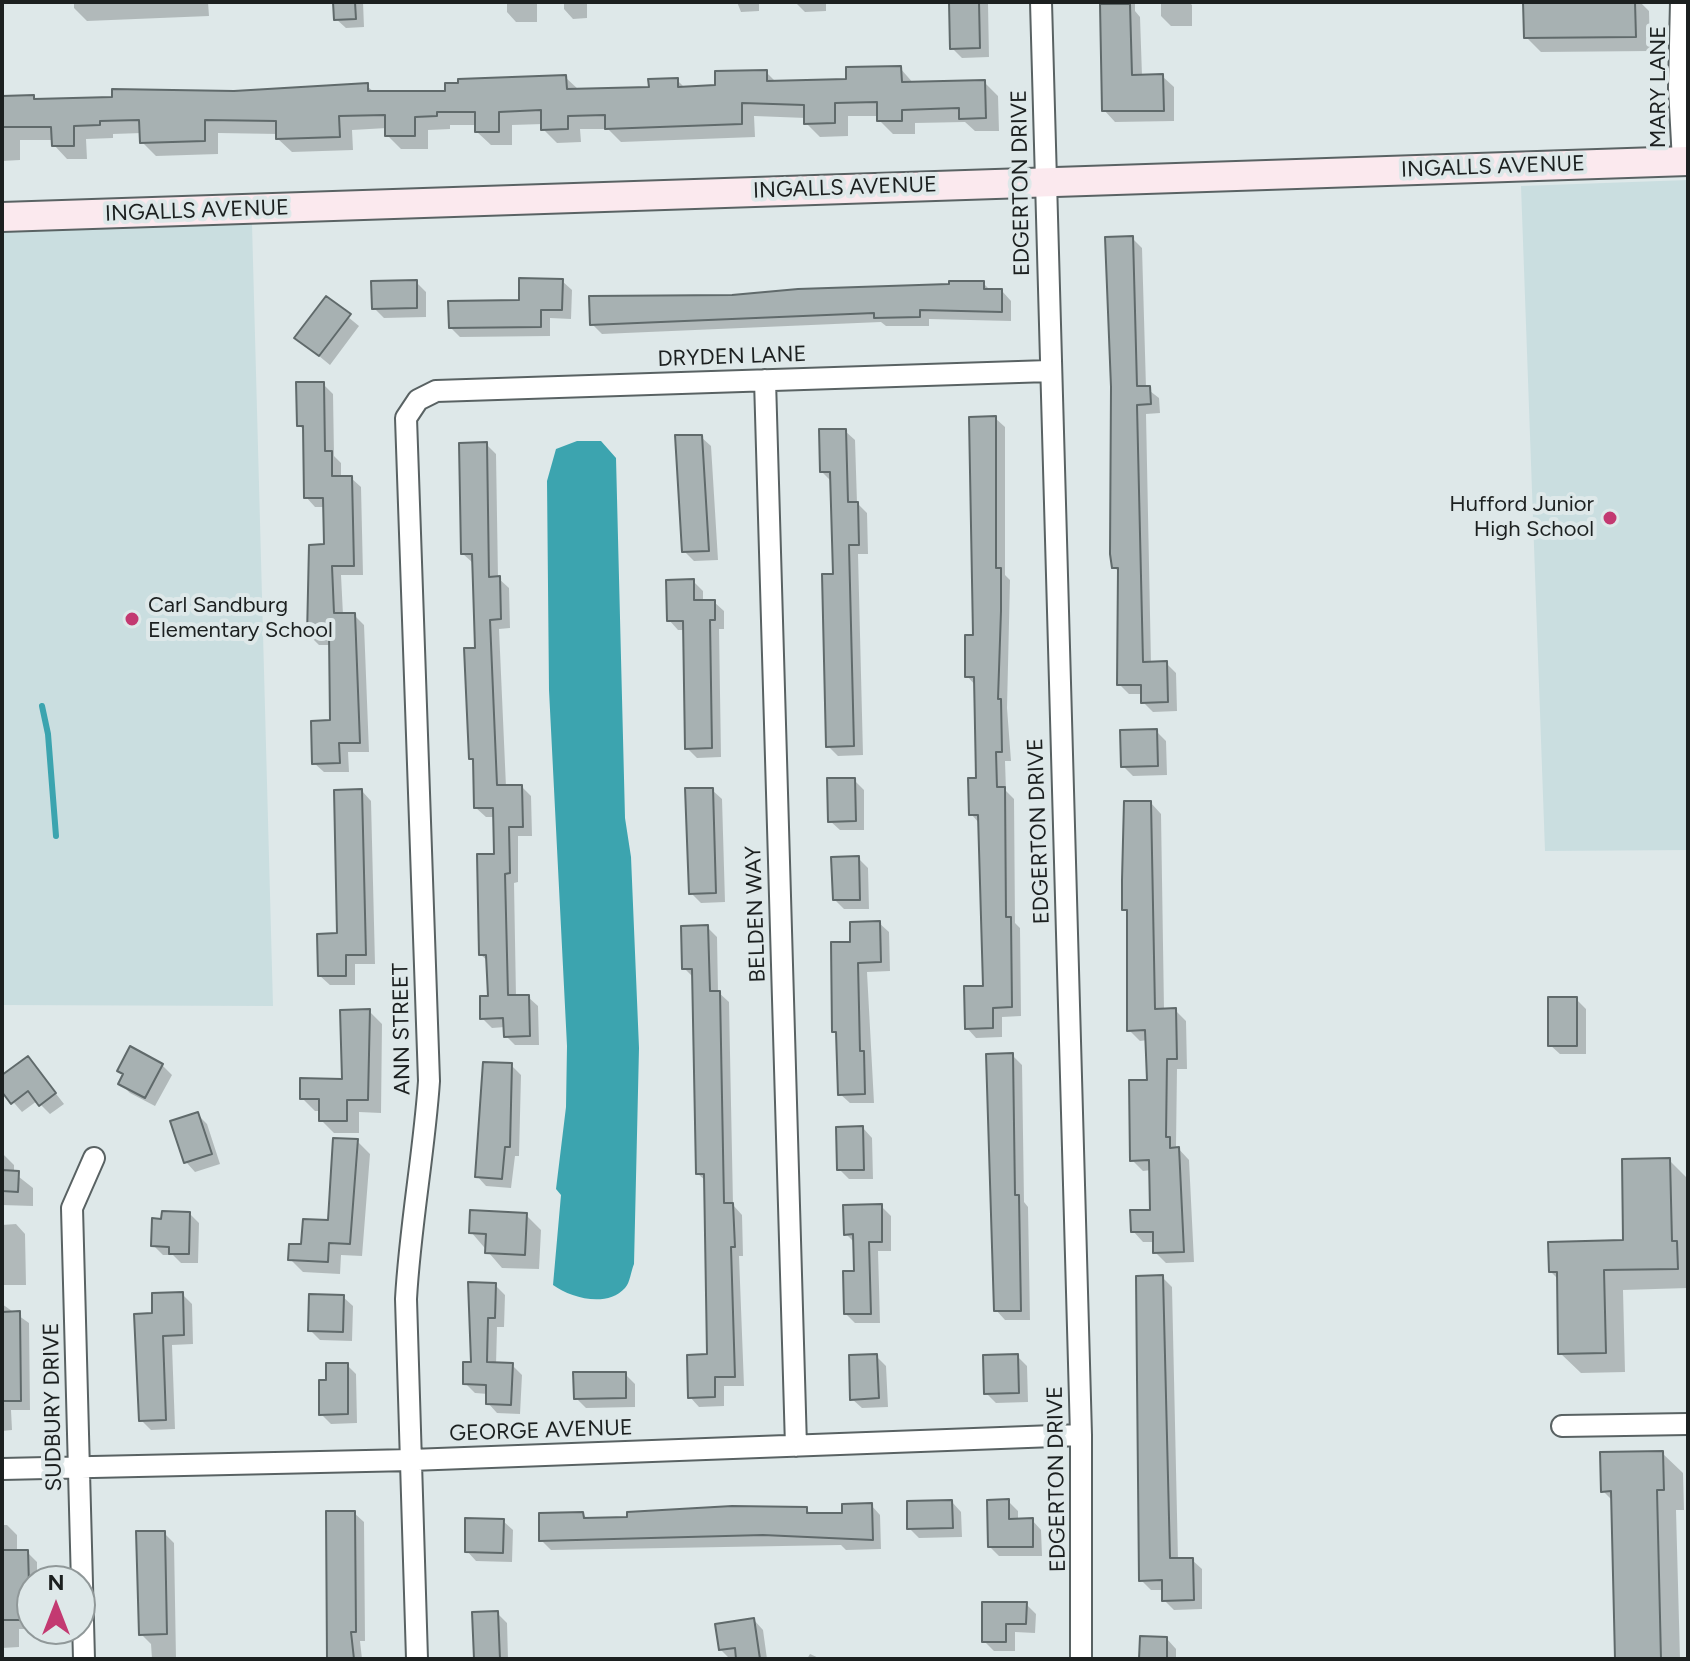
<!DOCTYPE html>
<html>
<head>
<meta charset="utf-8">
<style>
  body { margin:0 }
  #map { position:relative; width:1690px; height:1661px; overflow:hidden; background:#dee8e9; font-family:Figtree,sans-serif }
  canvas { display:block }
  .frame { position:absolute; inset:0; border:4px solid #1c2020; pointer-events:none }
  .north { position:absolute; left:16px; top:1565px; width:80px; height:80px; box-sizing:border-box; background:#dee8e9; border:2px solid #909899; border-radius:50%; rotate:0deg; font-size:22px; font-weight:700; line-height:32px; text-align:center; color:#1c2020 }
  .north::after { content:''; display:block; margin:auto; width:28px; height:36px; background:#c33971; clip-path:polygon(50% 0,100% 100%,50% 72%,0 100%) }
</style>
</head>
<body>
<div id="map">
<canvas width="1690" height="1661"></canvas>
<div class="frame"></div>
<div class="north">N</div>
</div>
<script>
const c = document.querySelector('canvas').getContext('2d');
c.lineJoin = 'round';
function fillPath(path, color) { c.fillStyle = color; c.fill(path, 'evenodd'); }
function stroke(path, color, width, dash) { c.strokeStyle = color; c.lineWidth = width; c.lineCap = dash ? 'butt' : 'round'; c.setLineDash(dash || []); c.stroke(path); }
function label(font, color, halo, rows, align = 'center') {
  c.font = font + ' Figtree,sans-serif'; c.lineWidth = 8; c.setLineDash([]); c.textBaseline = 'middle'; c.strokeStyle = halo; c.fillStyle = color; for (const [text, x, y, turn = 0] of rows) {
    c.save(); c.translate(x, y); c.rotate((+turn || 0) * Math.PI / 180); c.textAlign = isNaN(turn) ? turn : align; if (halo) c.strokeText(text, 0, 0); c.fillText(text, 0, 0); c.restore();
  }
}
fillPath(new Path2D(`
  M1688 180V850L1545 851 1521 186Z
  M252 224 273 1006 2 1005V232Z`), '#cadee0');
fillPath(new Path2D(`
  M577 441H601L616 458 625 818 631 857 639 1048 634 1264C631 1271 630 1283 625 1288 607 1308 571 1298 553 1285L561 1195 556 1189 566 1107 567 1046 549 690 547 481 556 449Z`), '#3ca4af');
fillPath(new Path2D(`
  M2 2H208L209 16 87 21 74 8V2Z
  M335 2H363L364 27 346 28 336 19Z
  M507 2H537V22H516L507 12Z
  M564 2H587V18L573 19 564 9Z
  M737 2H759V11L741 12Z
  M795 2H826V11L805 12Z
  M951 2 988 4 989 57 962 58 952 48Z
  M1101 2H1135V11L1140 17 1142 76H1162L1174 87V121L1115 122 1104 110Z
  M1161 2H1189L1192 5V26H1171L1161 16Z
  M1525 2H1640L1649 11 1650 51 1541 52 1526 37Z
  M900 68 914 84 984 82 998 96 999 131H975L965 122 915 123V134H893L879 120V116H848V136L820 137 806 123V118L754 116 755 137 621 142 608 129H580L581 142 557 143 543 129V124L512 125V145H491L477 132V125H450V129L428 130V149H401L387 135V128L352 130 353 150 292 152 278 139V134L218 133V154L156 156 142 142V133L113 134V138L86 139 87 159H67L54 145 53 140H20V160L2 161V98L114 99V91L234 93 367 86 375 93H447L565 77 579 90 651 89 677 80 685 88 718 87 766 72 777 83 848 81Z
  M1132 238 1142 248 1146 388 1159 398 1160 413 1146 414 1151 664 1166 663 1176 673 1177 711 1153 712 1143 702V694H1129L1119 684 1120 573 1114 567 1107 239Z
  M562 281 572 290 571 319 550 318V336L460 337 450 327 521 302Z
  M416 282 426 292V317L384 318 374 308Z
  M983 283 991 291H1002L1011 301V321L929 319V326H886L881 322 602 334 592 324 732 297Z
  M326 299 359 326 330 365 297 338Z
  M323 384 333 394 334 456 341 463V478H351L361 487 363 575H341L343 615H354L364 625 369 752H348L349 772H324L314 763 332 722 331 645H319L309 635 308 596 312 595 326 546 325 507H315L306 497 305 431 299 425Z
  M995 418 1005 427V575L1010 580 1007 708 1011 761H1005L1006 791 1014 799 1015 923 1020 928 1021 1016 1002 1017V1037L976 1038 967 1028 985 988 980 824 971 814 978 780 976 686 967 676 975 637Z
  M845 431 855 440 857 503 867 513 868 554H858L863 755 838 756 828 746 835 576 832 482 822 472Z
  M701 437 711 446 718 560 694 561 684 551Z
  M486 444 496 454 498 578 509 588 510 628 499 629 506 787H522L531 796 532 836H518V882L514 883 516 997H528L538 1006 539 1045H515L506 1036 505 1027 492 1028 482 1018 490 998 489 962 480 954 496 856 495 817H486L476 808 475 763 471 758 477 650 473 563 463 554Z
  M693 581 703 591V602H714L724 611V629H719L721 757 697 758 687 748 685 630H678L669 620Z
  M1156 731 1166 741 1167 775 1133 776 1123 766Z
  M854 780 864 790V830H840L830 821Z
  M712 790 722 799 725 902 701 903 691 893Z
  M362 791 371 801 375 964H355V985H330L320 976 339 935Z
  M1151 803 1161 814 1164 1010H1175L1186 1021 1187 1069H1177L1176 1146 1189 1160 1194 1262 1166 1263 1155 1252V1242H1143L1133 1231 1153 1212 1151 1170 1143 1171 1132 1160 1149 1082 1148 1040 1140 1041 1129 1030V914L1124 909Z
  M858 858 868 868 869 909H844L835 900Z
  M879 923 889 932 890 971 867 972 874 1103H850L840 1094 838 1035 834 1031 852 944Z
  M707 927 717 937 718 992 729 1002 733 1205 742 1215 743 1256H739L744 1386H724V1406L699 1407 690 1397 709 1356 706 1181 698 1174 694 978 684 968Z
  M1576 999 1586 1009V1054H1560L1550 1045Z
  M369 1011 382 1024 381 1113 359 1112V1133H334L321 1120V1111H315L302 1098 344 1081Z
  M1012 1055 1022 1065 1024 1202 1028 1207 1030 1320H1005L996 1310Z
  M28 1058 64 1104 50 1114 37 1101 22 1112 2 1089V1078Z
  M162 1065 172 1075 155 1106 130 1093 120 1083Z
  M511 1065 521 1075 519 1156H515L511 1188 486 1186 477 1176Z
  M197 1114 207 1124 220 1164 195 1172 186 1162Z
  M863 1128 872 1138 873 1179H849L839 1169Z
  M357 1141 370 1154 362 1256 341 1255 340 1274 303 1272 290 1259 330 1222Z
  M2 1153 14 1165V1173L33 1188V1206L2 1205Z
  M1669 1160 1688 1179V1288L1623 1290 1625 1372 1581 1373 1560 1353 1559 1280 1551 1272 1625 1242Z
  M881 1206 891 1216V1251H878L880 1323H855L846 1314 856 1273V1244L846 1234Z
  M190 1214 199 1223 198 1263H181L173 1255H163L153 1245 163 1221Z
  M526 1215 541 1230 539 1269 502 1268 471 1232Z
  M16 1224 25 1234 26 1285H3L2 1225Z
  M1162 1277 1172 1287 1178 1560H1192L1202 1569V1609L1174 1610 1164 1600V1590H1151L1141 1580Z
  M495 1285 505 1295 504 1327H497L496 1365H512L522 1375 520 1414 497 1413 488 1403V1394L475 1393 465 1383Z
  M182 1294 192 1304 193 1344 172 1345 175 1429 151 1430 141 1420 154 1315Z
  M343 1297 353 1306 352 1341 320 1340 310 1330Z
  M2 1304 29 1323 30 1410H11L12 1430 2 1431Z
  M876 1356 886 1366 888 1407 862 1408 852 1399Z
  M1017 1356 1027 1366 1028 1402 996 1403 986 1393Z
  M347 1365 356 1374 357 1423 331 1424 321 1414 328 1382Z
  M625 1374 635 1384V1407L586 1408 576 1398Z
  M1662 1453 1683 1473 1684 1510H1676L1680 1659H1617L1613 1501 1603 1491Z
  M1008 1501 1018 1511V1521L1032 1520 1041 1530 1042 1556H999L990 1547Z
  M952 1502 961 1512 962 1537 919 1538 909 1528Z
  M871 1505 880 1515 881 1549 846 1550 841 1545 551 1550 541 1540 583 1514 588 1520 806 1509 812 1515H844Z
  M354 1513 364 1522 365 1641H360L362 1659H329Z
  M503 1521 513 1530 512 1562 476 1561 467 1551Z
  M2 1525H7L17 1535V1552H27L37 1562V1581H32V1629H19V1647L2 1648Z
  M164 1533 174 1543 176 1659H152L151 1644 141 1634Z
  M1026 1604 1036 1614 1035 1633 1015 1632V1651H994L984 1641Z
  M497 1613 507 1623 508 1659H475Z
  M754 1620 763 1630 767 1659H730L720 1649Z
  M1167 1639 1176 1649V1659H1141Z
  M810 1654 821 1659H807Z`), '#0003');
stroke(new Path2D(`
  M42 706 48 734 56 836`), '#3ca4af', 6);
const building = new Path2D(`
  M333 2H355L356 19 334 20Z
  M949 2H979L980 48 950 49Z
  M1523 2H1635L1636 37 1524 38Z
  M1100 4H1130L1132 75 1163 74 1164 111H1102Z
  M901 66 902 82 985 80 986 118 959 119V108L902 110V121H877V102L835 103V123L804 124V105L742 103V124L605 129V115L568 116V129L541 130V110L499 112V132H475V112H437V116L415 117V136H385V115L339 116 340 137 276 139V121L205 120V141L140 143 139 120 100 121V125L74 126V146H52L51 127H2V96L34 95V99L112 97V89L234 91 368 83V91H445V83H458V79L566 75 567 89 649 87 648 79 678 78V87L715 85V71L767 70V81L846 79V67Z
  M1133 236 1137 386H1150L1151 404 1137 405 1143 662 1167 661 1168 702 1141 703V685H1117L1118 568H1112L1110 554 1111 387 1105 237Z
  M519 278 563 279 562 310H541V327L449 328 448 301 519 300Z
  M417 280V308L372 309 371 281Z
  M949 281H984V289H1002V312L920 310V317L874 318V313L590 325 589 296 732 295 798 289 949 284Z
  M326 296 351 314 319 356 294 338Z
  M296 382H324L325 451H332V476H352L354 566H332L334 613H355L360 743H339L340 763 312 764 311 721 330 720 329 635 307 636 309 545 324 544 323 498H304L303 426H297Z
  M996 416V568H1001V611L998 699H1001L1002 752H996L997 787H1005L1006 917H1011L1012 1007 993 1008V1028L965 1029 964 986H983L978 815H969L968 778H976L974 677H965V635H973L969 417Z
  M819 429H846L848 502H858L859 545H849L854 746 826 747 822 574H833L830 472H820Z
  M675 435H702L709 551 682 552Z
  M487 442 489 577 500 576 501 619 490 620 497 785H522L523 827H509L510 873 505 874 508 995H529L530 1036 504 1037 503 1018 480 1019V996H488L486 955H479L477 854H494L493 808H474L473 759H469L464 648H475L472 554H461L459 443Z
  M694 579V600H715V620H710L712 748 685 749 683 621H667L666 580Z
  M1157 729 1158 766 1121 767 1120 730Z
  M827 778H855L856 821 828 822Z
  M685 788H713L716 893 689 894Z
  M362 789 366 955H346V976H318L317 934 337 933 334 790Z
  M1124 801H1151L1155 1009 1176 1008 1177 1059H1167L1166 1137H1170V1148L1179 1147 1184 1252 1153 1253V1232H1131L1130 1210H1150L1149 1160 1130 1161 1129 1080H1147L1145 1030 1127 1031V910H1122V880Z
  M859 856 860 900H833L831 857Z
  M880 921 881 962 858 963 860 1051H864L865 1094 838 1095 836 1032H832L831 942H850V922Z
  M708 925 710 991H720L724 1203H733L735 1247H731L735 1377H715V1397L688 1398 687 1355 707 1354 704 1174H696L692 969H682L681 926Z
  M1548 997H1577V1046H1548Z
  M370 1009 368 1100H347V1121H319V1099H300V1078L342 1079 340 1010Z
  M130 1046 163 1064 145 1098 118 1084 123 1074 117 1071Z
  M1013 1053 1015 1195H1019L1021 1311H994L986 1054Z
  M28 1056 56 1093 39 1106 28 1091 11 1104 2 1092V1075Z
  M483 1062 512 1063 510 1147H505L502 1179 475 1177Z
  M198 1112 212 1154 184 1163 170 1121Z
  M863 1126 864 1170H837L836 1127Z
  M333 1138 358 1139 350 1244 329 1243 328 1262 288 1260 289 1244H301L303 1219 328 1220Z
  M1670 1158 1672 1241H1677L1678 1269 1604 1270 1606 1353 1558 1354 1557 1272H1549L1548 1242 1623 1240 1622 1159Z
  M2 1170 19 1171 18 1192 2 1191Z
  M882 1204V1242H869L871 1314H844L843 1271H854L853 1234 844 1235 843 1205Z
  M470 1210 527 1213 525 1255 485 1253 486 1234 469 1233Z
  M162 1211 190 1212 189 1254H169V1247L151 1246 152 1218 161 1219Z
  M1163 1275 1170 1558H1193L1194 1600 1162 1601V1580L1139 1581 1136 1276Z
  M468 1282 496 1283 495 1318H488L487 1362 513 1363 511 1405 486 1404V1385L463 1384V1362H471Z
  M183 1292 184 1335 163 1336 166 1420 139 1421 134 1314 152 1313V1293Z
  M309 1294 344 1295 343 1332 308 1331Z
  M20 1311 21 1401H2V1312Z
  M877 1354 879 1398 850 1400 849 1355Z
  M1018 1354 1019 1393 984 1394 983 1355Z
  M326 1363H348V1414L319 1415V1380H326Z
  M573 1372H626V1398L574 1399Z
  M1663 1451 1664 1490H1657L1661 1659H1615L1611 1491 1601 1492 1600 1452Z
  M1009 1499V1519L1033 1518V1547H988L987 1500Z
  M952 1500 953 1528 907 1529V1501Z
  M872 1503 873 1540 763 1535 539 1541V1513L583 1512 584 1518 627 1517V1512L732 1506 807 1507V1513H842V1504Z
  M326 1511H355L356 1632H351L354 1659H327Z
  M465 1518 504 1519 503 1553 465 1552Z
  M136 1531H165L167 1634 139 1635Z
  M2 1550H28L30 1620H2Z
  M982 1602H1027L1026 1624H1006V1642H982Z
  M498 1611 500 1659H474L472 1612Z
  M754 1618 760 1659H736L735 1648 719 1650 715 1624Z
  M1140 1636 1167 1637V1659H1139Z`);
fillPath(building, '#a7b1b2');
stroke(building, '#606a6b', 2);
const street = new Path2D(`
  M1041 2 1081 1435V1659
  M1681 2 1679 88 1683 161
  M765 380 796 1446
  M1562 1426 1688 1424
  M2 1469 411 1460 1081 1435
  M84 1659 72 1208 94 1158
  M417 1659 406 1299C410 1226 424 1154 429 1081L406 418 418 400 436 391 1049 371`);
const secondary = new Path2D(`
  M2 217 1688 161`);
stroke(street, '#596263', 24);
stroke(secondary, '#596263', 32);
stroke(street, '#fff', 20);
stroke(secondary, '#fbe9ee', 28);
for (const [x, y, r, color] of [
  [1610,518,8,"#c33971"],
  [132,619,8,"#c33971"]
]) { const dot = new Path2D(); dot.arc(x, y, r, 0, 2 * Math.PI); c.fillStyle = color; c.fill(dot); stroke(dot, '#dee8e9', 3); }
label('22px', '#1c2020', '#dee8e9', [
  ["MARY LANE",1659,87,-90],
  ["INGALLS AVENUE",1493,167,-2],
  ["EDGERTON DRIVE",1021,183,-91],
  ["INGALLS AVENUE",845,188,-2],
  ["INGALLS AVENUE",197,211,-2],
  ["DRYDEN LANE",732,357,-2],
  ["EDGERTON DRIVE",1039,831,-92],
  ["BELDEN WAY",756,914,-92],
  ["ANN STREET",402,1029,-91],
  ["SUDBURY DRIVE",53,1407,-91],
  ["GEORGE AVENUE",541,1431,-2],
  ["EDGERTON DRIVE",1057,1479,-91]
]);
label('22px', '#1c2020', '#dee8e9', [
  ["Hufford Junior",1594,505],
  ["High School",1594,530],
  ["Carl Sandburg",148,606,"left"],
  ["Elementary School",148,631,"left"]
], 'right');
</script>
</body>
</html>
